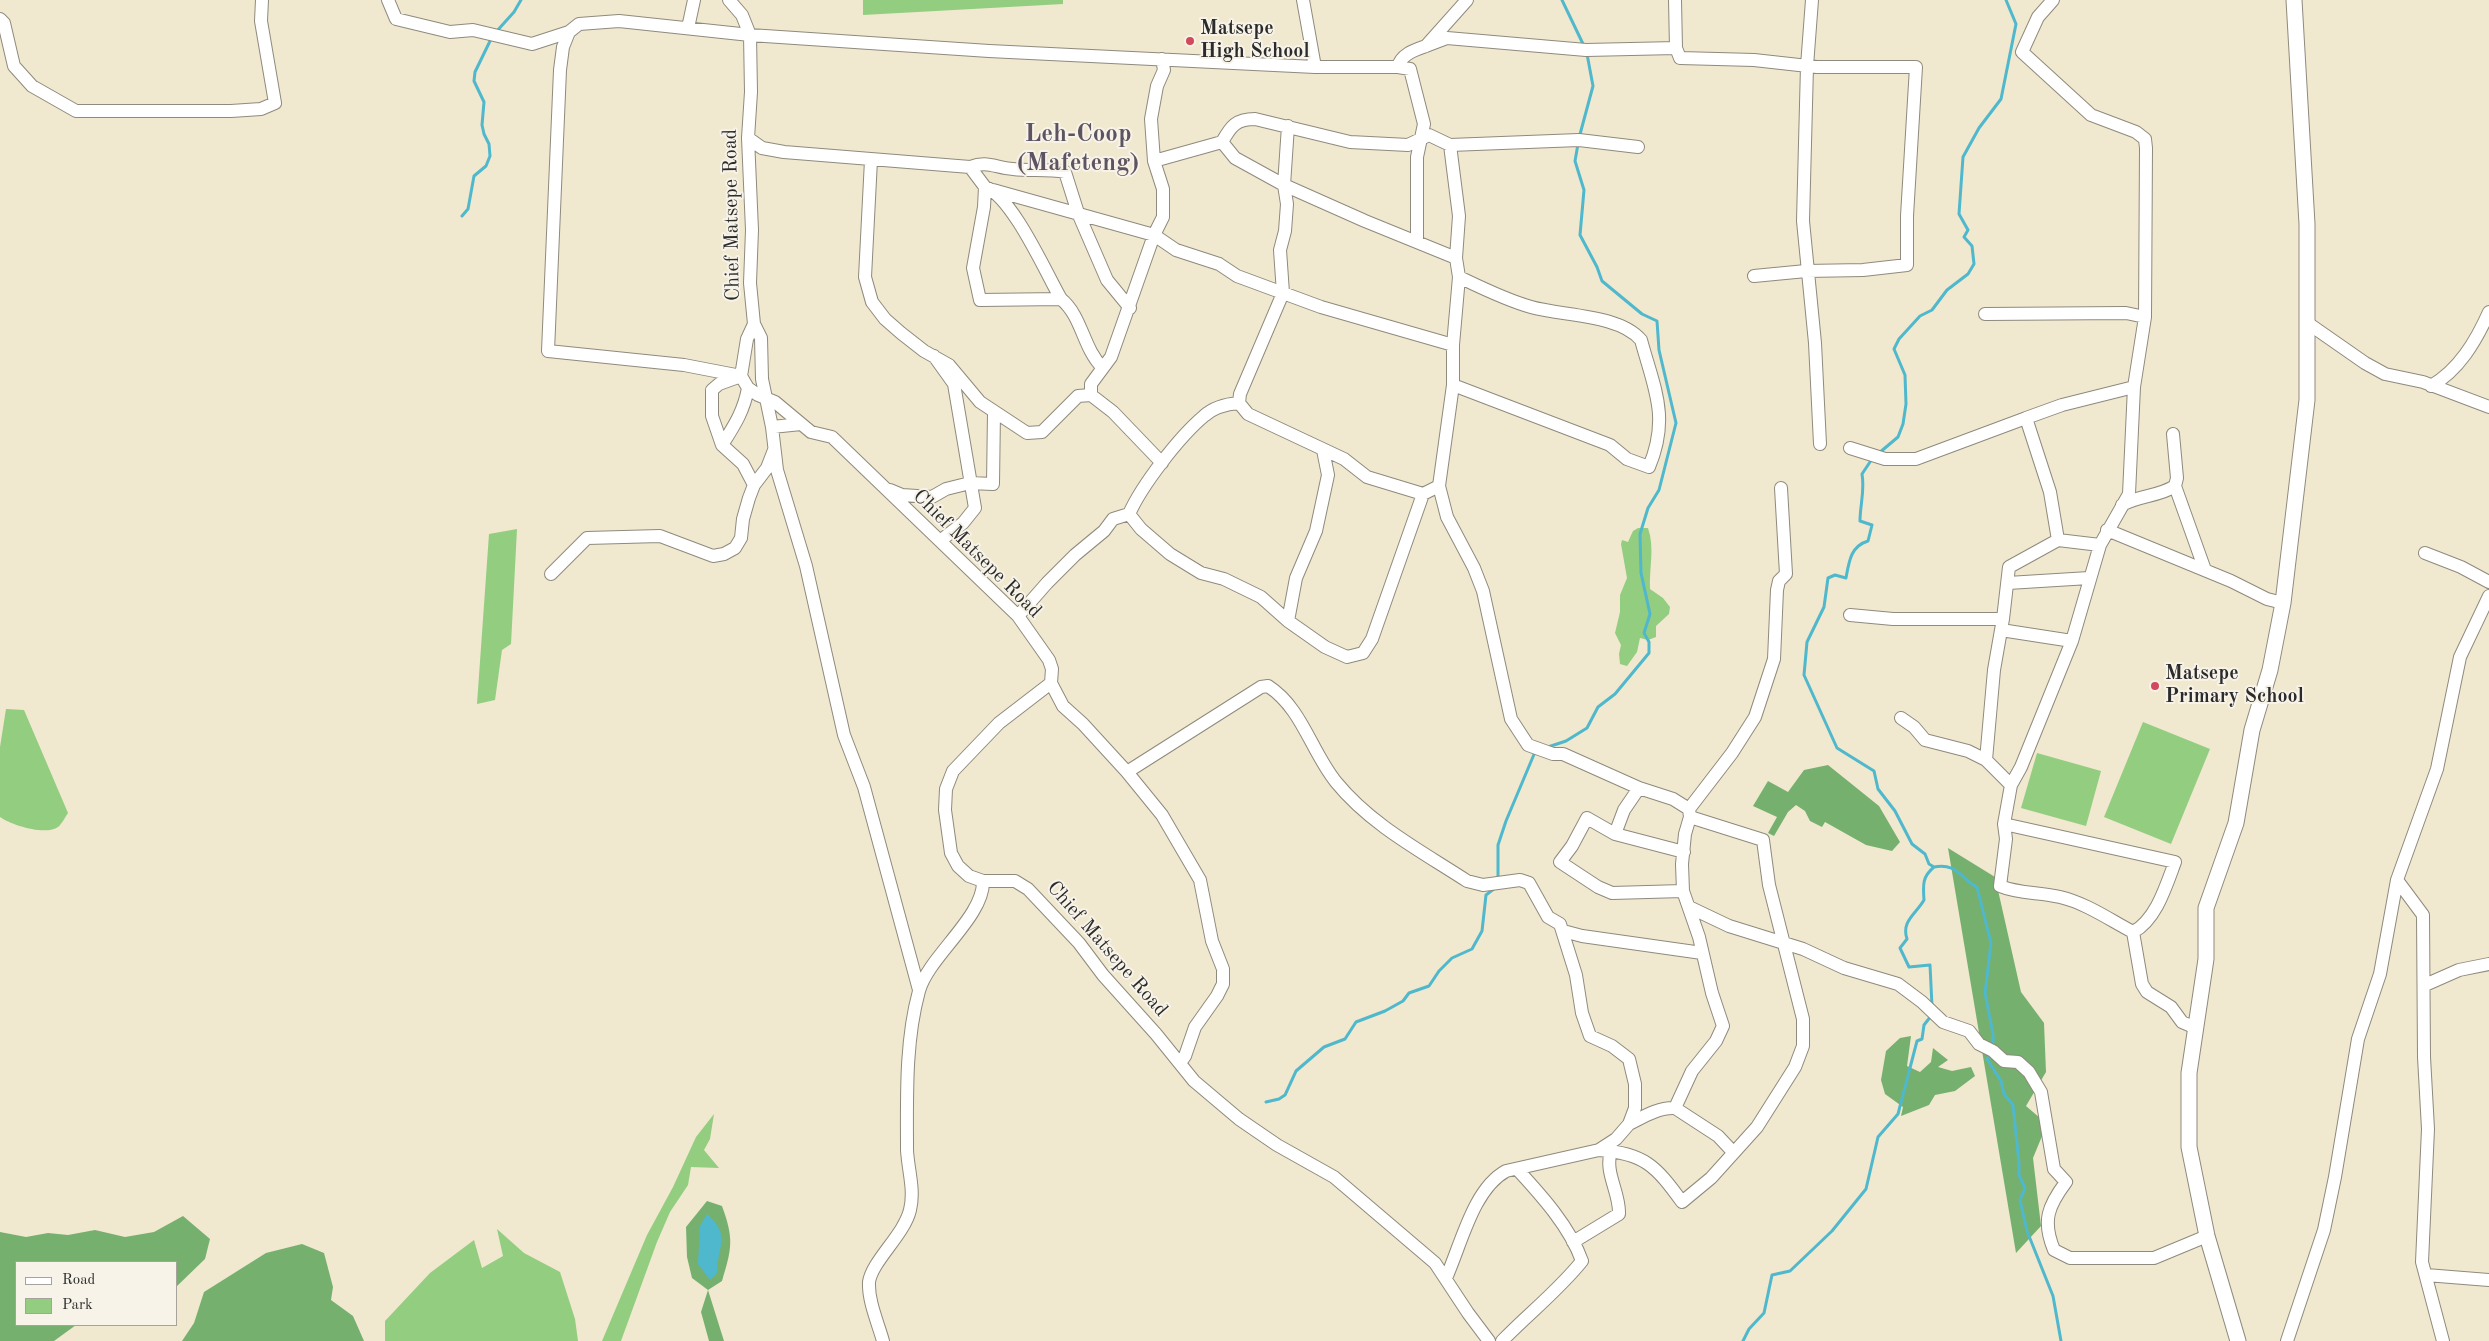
<!DOCTYPE html>
<html>
<head>
<meta charset="utf-8">
<style>
  body { margin:0 }
  #map { position:relative; width:2489px; height:1341px; overflow:hidden; background:#f0e8cf; font-family:"Old Standard TT",serif }
  canvas { display:block }
  .legend { position:absolute; left:15px; top:1261px; width:162px; height:65px; box-sizing:border-box; background:#f7f3e8; border:1px solid #a5a39c; margin:0; padding:6px 9px; list-style:none; font-size:15px; color:#2b2b2b }
  .legend li { display:flex; align-items:center; gap:10px; height:25px }
  .legend b { width:25px; border:1px solid #a5a39c }
</style>
</head>
<body>
<div id="map">
<canvas width="2489" height="1341"></canvas>
<ul class="legend">
<li><b style="height:6px;background:#fff"></b>Road</li>
<li><b style="height:14px;background:#93cd80"></b>Park</li>
</ul>
</div>
<script>
const c = document.querySelector('canvas').getContext('2d');
c.lineJoin = 'round';
function fillPath(path, color) { c.fillStyle = color; c.fill(path, 'evenodd'); }
function stroke(path, color, width, dash) { c.strokeStyle = color; c.lineWidth = width; c.lineCap = dash ? 'butt' : 'round'; c.setLineDash(dash || []); c.stroke(path); }
function label(font, color, halo, rows, align = 'center') {
  c.font = font + ' "Old Standard TT",serif'; c.lineWidth = 4; c.setLineDash([]); c.textBaseline = 'middle'; c.strokeStyle = halo; c.fillStyle = color; for (const [text, x, y, turn = 0] of rows) {
    c.save(); c.translate(x, y); c.rotate((+turn || 0) * Math.PI / 180); c.textAlign = isNaN(turn) ? turn : align; if (halo) c.strokeText(text, 0, 0); c.fillText(text, 0, 0); c.restore();
  }
}
fillPath(new Path2D(`
  M863 0H1063V4L863 15Z
  M1638 528H1648C1655 548 1649 568 1650 589L1663 598 1670 607 1669 614 1656 626V637L1648 640 1640 638 1637 652 1627 666 1620 664 1619 654 1621 645 1615 633 1620 612V595L1627 578 1621 544 1622 540 1628 542 1633 531Z
  M517 529 511 644 502 650 495 700 477 704 489 534Z
  M6 709 24 710 68 813C65 817 62 824 58 827 46 836 11 825 0 817V747Z
  M2143 722 2210 749 2171 844 2104 817Z
  M2037 753 2101 771 2086 826 2021 808Z
  M714 1114 710 1139 704 1150 719 1168 691 1167 688 1185 670 1212 657 1242 621 1341H602L647 1235 673 1187 696 1137Z
  M497 1229 524 1253 560 1272 575 1319 578 1341H385V1321L430 1273 474 1240 482 1268 503 1256Z`), '#93cd80');
fillPath(new Path2D(`
  M1828 765 1879 806 1900 842 1892 851 1866 845 1825 822 1822 827 1810 821 1805 811 1796 805 1788 812 1774 836 1768 833 1777 817 1753 806 1768 781 1788 792 1804 770Z
  M1948 848 1995 877 2021 992 2044 1023 2046 1072 2026 1106 2047 1124 2033 1158 2041 1226 2016 1253Z
  M1911 1036 1907 1066 1920 1072 1931 1062 1933 1048 1948 1060 1938 1067 1952 1071 1971 1067 1975 1076 1955 1091 1935 1095 1929 1105 1901 1116 1903 1107 1885 1094 1881 1080 1886 1051 1900 1038Z
  M707 1201 722 1206C734 1239 732 1248 722 1281L708 1290 724 1341H709L701 1312 708 1290 692 1278 687 1257 686 1227Z
  M183 1216 210 1239 205 1259 176 1287V1262H16V1325H76L54 1341H0V1232L26 1237 48 1233 68 1235 95 1230 125 1237 154 1232Z
  M302 1244 324 1253 333 1287 331 1300 353 1316 364 1341H182L194 1323 204 1292 266 1253Z`), '#76b06e');
fillPath(new Path2D(`
  M707 1214C732 1236 717 1247 717 1273L710 1280 698 1264 700 1226Z`), '#4fb8cc');
stroke(new Path2D(`
  M1562 0 1584 46
  M496 32 514 12 521 0
  M1579 138 1593 86 1587 54
  M462 216 468 209 474 176 486 166 490 156 489 144 484 134 482 125 484 102 474 81 475 72 491 39
  M1879 453 1898 437 1903 424 1906 404 1905 375 1894 349 1899 339 1920 316 1932 310 1947 290 1968 274 1974 264 1972 246 1964 237 1968 230 1959 214 1963 157 1979 128 2001 99 2016 24 2006 0
  M1872 459 1862 474C1865 491 1860 505 1860 521L1872 525 1868 541C1851 546 1849 561 1846 578L1835 575 1828 578 1824 607 1807 642 1804 675 1837 748 1874 771 1878 789 1895 811 1912 844 1925 854 1929 864 1934 867C1922 877 1923 885 1924 900 1916 914 1901 921 1907 939L1900 948 1909 967 1930 965 1932 1006
  M1548 747 1566 741 1587 728 1598 707 1615 694 1649 653V642L1644 633 1650 614 1641 573 1640 534 1648 508 1659 490 1676 423 1659 350 1657 321 1642 314 1602 281 1597 267 1580 235 1584 190 1575 161 1578 144
  M1934 867C1957 863 1959 877 1977 887L1991 943 1985 993 1993 1034V1047
  M1498 881V845L1506 821 1535 752
  M1992 1053 1987 1059 2001 1081 2004 1094 2013 1105 2019 1163V1175L2025 1188 2020 1200 2027 1231 2053 1296 2061 1341
  M1266 1102 1279 1099 1285 1095 1296 1071 1324 1047 1345 1039 1356 1022 1385 1011 1403 1001 1409 993 1429 986 1439 971 1452 958 1472 949 1482 931 1486 895 1495 888
  M1743 1341 1749 1329 1764 1313 1772 1275 1790 1271 1832 1231 1866 1189 1878 1137 1898 1114 1917 1041 1922 1039 1924 1025 1931 1016`), '#4fb8cc', 3);
const minor = new Path2D(`
  M388 0 396 19 450 32 473 30 532 44 569 32
  M729 0 742 15 750 35 751 92 748 138 752 230 750 283 754 324 761 338 762 379 772 427 777 470 806 566 844 735 864 787 919 990
  M1467 0 1426 46 1447 38 1586 50 1676 48 1680 58 1754 60 1817 67H1916L1907 216V265L1863 270 1806 271 1754 276
  M1675 0 1676 48
  M1812 0 1807 66 1803 221 1815 343 1820 444
  M2053 0 2038 17 2022 52 2091 115 2136 132 2145 139 2146 148 2145 317 2134 387 2129 494 2100 545 2072 641 2021 767 2011 785 2004 824 2006 839 2000 886C2019 894 2040 892 2060 897 2086 903 2110 920 2133 932L2142 984 2147 992 2171 1007 2182 1022 2196 1028
  M0 19 4 23 14 66 32 86 76 111H231L261 109 275 103 261 21 262 0
  M688 28 694 0
  M1315 67H1398C1401 54 1415 50 1426 46
  M1398 67 1410 69 1424 124 1417 157V242
  M1288 126 1284 185 1287 204 1285 231 1280 250 1283 293 1240 394 1239 403 1248 414 1344 459 1367 477 1423 494 1439 486 1453 385V345L1459 277 1456 258 1459 216 1450 145
  M748 138 762 148 784 152 970 167C988 160 995 168 1013 169 1030 171 1047 169 1065 172L1078 213 1107 280 1130 308
  M1222 142 1235 158 1284 185 1365 221 1456 258
  M871 160 865 277 872 302 885 319 901 333 924 351 949 365 980 402 1027 433 1042 432 1078 396 1091 395 1113 412 1162 463
  M1154 161 1222 142C1231 126 1236 119 1255 119L1350 142 1408 145 1429 135 1450 145 1579 140 1638 147
  M970 167 985 187 984 207 973 268 980 300 1061 299C1046 273 1012 196 985 187
  M993 190 1154 235 1176 250 1219 264 1237 276 1283 293 1321 307 1453 345
  M1061 299C1082 316 1083 348 1102 367
  M1985 314 2126 313 2145 317
  M754 324 747 339 741 376 684 365 548 351 560 70 563 47 569 32 579 24 619 21 750 35 989 51 1315 67 1303 0
  M2309 324 2365 363 2385 374 2423 382 2489 407
  M934 356 954 384 975 508 963 523 940 541
  M1453 385 1610 445 1627 459 1649 467C1670 417 1654 388 1641 340 1619 314 1562 316 1531 307 1506 300 1482 288 1459 277
  M2431 386C2459 370 2476 341 2489 312
  M1091 395V384L1111 357 1154 235 1163 217V189L1154 161 1151 119 1157 86 1164 70 1162 59
  M772 427 801 424
  M722 445C734 426 744 411 748 388
  M1850 448 1885 459H1916L2026 418
  M754 485 743 464 722 445 712 416V390L719 384 741 376 748 388 758 395 775 402 811 432 832 437 1018 616 1049 660 1052 669 1051 683 999 723 953 771 946 789 945 810 951 853 958 866 969 876 983 881H1015L1028 889 1079 943 1103 975 1156 1034 1194 1081 1239 1119 1277 1145 1334 1177 1435 1263 1468 1313 1489 1341
  M1439 486 1447 517 1474 568 1483 591 1511 719 1528 745 1553 754H1563L1639 788 1673 799 1689 809
  M2175 486 2205 570
  M890 490 902 495 932 497 946 489 970 483 993 484 994 412
  M2122 505C2139 495 2158 497 2175 486L2177 478 2173 434
  M1129 514 1141 529 1170 554 1201 573 1224 579 1261 597 1288 621 1325 647 1347 657 1363 653 1372 639 1423 494
  M2107 530 2231 581 2267 599 2283 603
  M2100 545 2058 540 2050 492 2026 418 2062 405 2134 387
  M2425 553 2461 567 2489 582
  M551 574 587 538 660 536 713 556 724 554 735 548 741 538 743 519 749 498 754 485 767 468 774 450
  M2008 583 2089 578
  M1850 615 1893 619H2003L2001 630 2072 641
  M1018 616 1047 583 1075 555 1104 531 1113 519 1129 514C1142 485 1179 437 1204 416 1214 407 1226 404 1239 403
  M2003 619 2009 567 2058 540
  M1288 621 1296 578 1316 531 1328 475 1323 450
  M1051 683 1063 706 1083 724 1127 772 1261 687 1268 686C1302 708 1311 751 1336 782 1371 825 1421 851 1467 881L1483 885 1520 880 1529 883 1548 917 1560 924 1576 975 1582 1013 1590 1036 1612 1046 1629 1059 1635 1084V1108L1629 1124 1616 1139 1599 1150 1506 1171C1473 1189 1461 1245 1446 1278
  M1901 718 1914 727 1925 740 1968 751 1986 760 2011 785
  M1986 760 1994 670 2001 630
  M1127 772 1162 815 1200 880 1212 941 1223 969V984L1217 996 1195 1027 1185 1056 1180 1063
  M2004 824 2175 862C2166 886 2156 920 2133 932
  M1615 834 1624 810 1639 788
  M2397 880 2423 915 2424 1057 2428 1129 2422 1262 2443 1341
  M1683 891 1612 893 1598 887 1560 862 1572 846 1587 818 1615 834 1684 852
  M1689 907 1729 926 1803 949 1844 968 1898 984 1922 1002 1943 1022 1969 1031 1979 1044 1993 1051 2004 1061 2018 1062 2029 1072 2041 1092 2054 1169 2066 1182C2048 1206 2042 1221 2054 1250L2070 1258H2154L2207 1236
  M1563 933 1567 932 1582 936 1702 953
  M2425 985 2459 970 2489 964
  M1675 1108 1692 1071 1716 1041 1723 1026 1712 993 1699 937 1683 891 1682 864 1685 834 1690 817 1689 809 1732 753 1755 717 1774 659 1777 590 1779 581 1786 574 1781 488
  M1629 1124C1643 1117 1659 1107 1675 1108L1718 1136 1733 1152
  M1599 1150C1644 1153 1656 1166 1682 1202L1711 1178 1757 1127 1795 1067 1803 1046V1019L1769 885 1763 840 1690 817
  M1573 1242 1619 1214C1620 1192 1604 1173 1611 1151
  M2426 1275 2489 1280
  M883 1341C878 1323 868 1301 869 1282 872 1261 904 1235 910 1210 915 1190 908 1170 907 1150 907 1098 905 1042 919 991 928 957 984 917 983 881
  M1502 1341C1528 1314 1558 1291 1582 1261 1570 1227 1541 1195 1517 1169
  M2287 1341 2324 1230 2335 1177 2358 1039 2380 974 2397 880 2437 769 2460 657 2489 596`);
const tertiary = new Path2D(`
  M2238 1341 2207 1236 2189 1147V1073L2206 959V908L2236 823 2252 730 2270 670 2283 603 2307 400V224L2294 0`);
stroke(minor, '#8e8a7d', 14);
stroke(tertiary, '#8e8a7d', 17);
stroke(minor, '#fff', 12);
stroke(tertiary, '#fff', 15);
for (const [x, y, r, color] of [
  [1190,41,5,"#d1495b"],
  [2155,686,5,"#d1495b"]
]) { const dot = new Path2D(); dot.arc(x, y, r, 0, 2 * Math.PI); c.fillStyle = color; c.fill(dot); stroke(dot, '#f7f3e8', 2); }
label('bold 20px', '#2b2b2b', '#f7f3e8', [
  ["Matsepe",1200,29],
  ["High School",1200,52],
  ["Matsepe",2165,674],
  ["Primary School",2165,697]
], 'left');
label('20px', '#2b2b2b', '#f7f3e8', [
  ["Chief Matsepe Road",732,215,-91],
  ["Chief Matsepe Road",977,554,45],
  ["Chief Matsepe Road",1107,949,49]
]);
label('bold 25px', '#5d5361', '#f7f3e8', [
  ["Leh-Coop",1078,134],
  ["(Mafeteng)",1078,163]
]);
</script>
</body>
</html>
